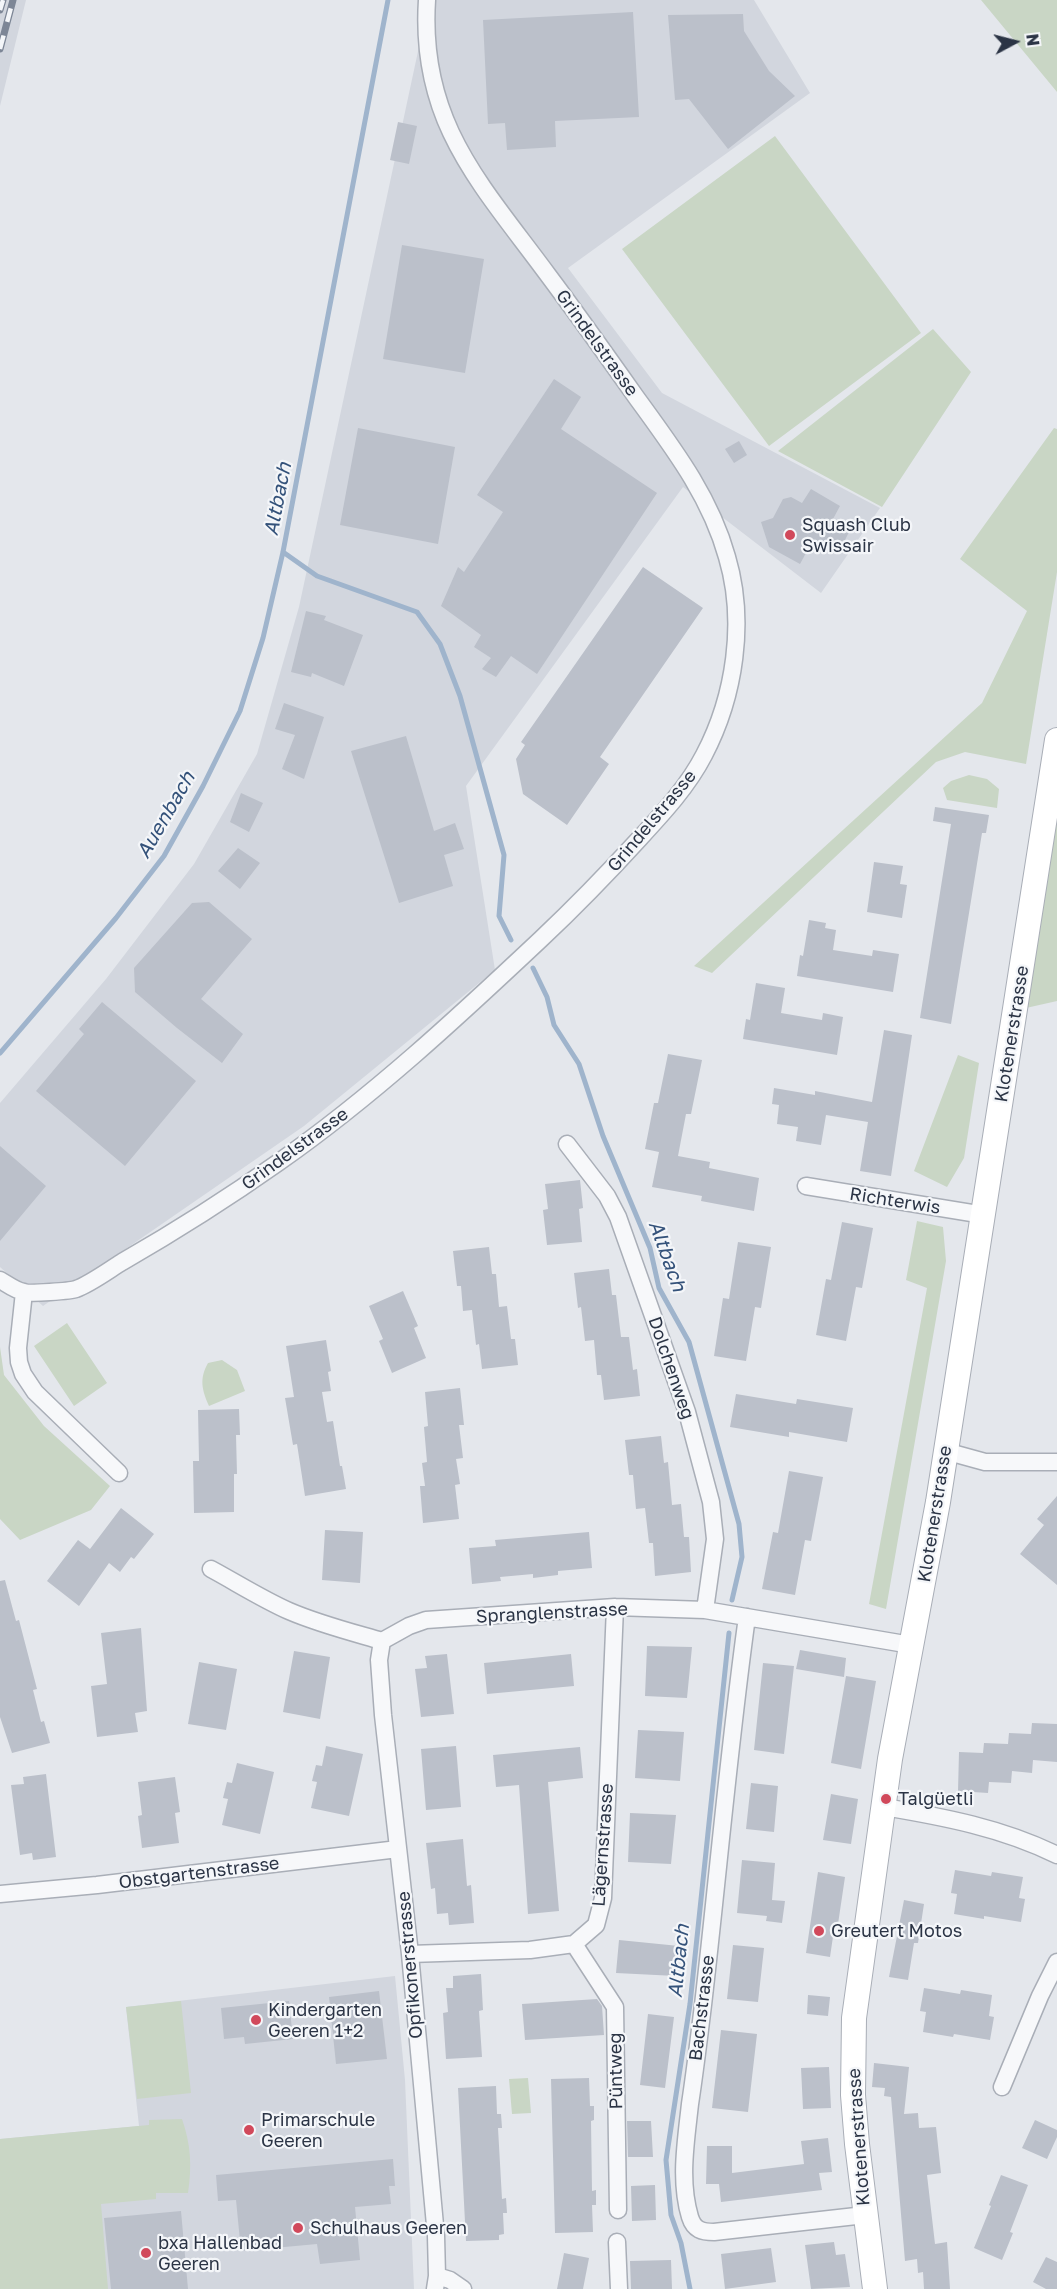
<!DOCTYPE html>
<html>
<head>
<meta charset="utf-8">
<style>
  body { margin:0 }
  #map { position:relative; width:1057px; height:2289px; overflow:hidden; background:#e4e7ec; font-family:"Golos Text",sans-serif }
  canvas { display:block }
  .north { position:absolute; left:985px; top:12px; width:60px; height:60px; -webkit-text-stroke:4px #f4f6f9; paint-order:stroke; rotate:83deg; font-size:16px; font-weight:700; line-height:24px; text-align:center; color:#2b3445 }
  .north::after { content:''; display:block; margin:auto; width:21px; height:27px; background:#2b3445; clip-path:polygon(50% 0,100% 100%,50% 72%,0 100%) }
</style>
</head>
<body>
<div id="map">
<canvas width="1057" height="2289"></canvas>
<div class="north">N</div>
</div>
<script>
const c = document.querySelector('canvas').getContext('2d');
c.lineJoin = 'round';
function fillPath(path, color) { c.fillStyle = color; c.fill(path, 'evenodd'); }
function stroke(path, color, width, dash) { c.strokeStyle = color; c.lineWidth = width; c.lineCap = dash ? 'butt' : 'round'; c.setLineDash(dash || []); c.stroke(path); }
function label(font, color, halo, rows, align = 'center') {
  c.font = font + ' "Golos Text",sans-serif'; c.lineWidth = 4.5; c.setLineDash([]); c.textBaseline = 'middle'; c.strokeStyle = halo; c.fillStyle = color; for (const [text, x, y, turn = 0] of rows) {
    c.save(); c.translate(x, y); c.rotate((+turn || 0) * Math.PI / 180); c.textAlign = isNaN(turn) ? turn : align; if (halo) c.strokeText(text, 0, 0); c.fillText(text, 0, 0); c.restore();
  }
}
fillPath(new Path2D(`
  M0 0H26L0 106Z
  M429 0H754L810 93 568 268 662 393 880 508 821 593 683 487 466 786 495 970 304 1126 43 1306 0 1267V1103L106 979 194 864 257 754 299 607Z
  M395 1976 405 2080 414 2289H0V2139L139 2126 126 2007Z`), '#d2d6de');
fillPath(new Path2D(`
  M981 0H1057V92Z
  M775 136 921 333 769 446 622 249Z
  M933 329 971 372 882 507 778 451Z
  M1054 428 1057 429V572L1026 764 965 752 936 762 712 973 694 966 982 703 1027 611 960 559Z
  M969 775 987 779 999 789 997 808 947 800 943 788 951 781Z
  M1057 814V1001L1026 1008Z
  M958 1055 979 1063 964 1158 947 1187 914 1171Z
  M917 1221 943 1227 946 1261 886 1609 869 1604 927 1288 906 1280Z
  M67 1323 107 1383 74 1406 34 1346Z
  M0 1347 4 1375 44 1426 110 1486 91 1510 20 1540 0 1519Z
  M222 1360 237 1370 245 1391 209 1406C202 1390 199 1379 208 1363Z
  M181 2001 191 2093 137 2099 126 2007Z
  M528 2078 531 2113 512 2114 509 2079Z
  M182 2119C191 2145 192 2166 188 2193H156V2199L101 2204 108 2289H0V2139L149 2125V2120Z`), '#c9d6c5');
stroke(new Path2D(`
  M283 552 317 576 417 612 440 644 460 696 504 855 499 916 511 940
  M533 968 547 997 554 1025 579 1064 603 1136 650 1248 659 1288 689 1342 739 1524 742 1557 732 1600
  M0 1053 116 918 164 856 203 786 240 711 263 638 283 552 388 0
  M690 2289 681 2243 671 2215 666 2160 690 2004 729 1633`), '#9fb4cc', 5);
fillPath(new Path2D(`
  M633 12 639 117 555 121 556 147 507 150 505 123 488 124 483 20Z
  M743 14 744 31 769 71 795 96 728 149 689 99 675 100 668 15Z
  M398 122 417 126 409 164 390 160Z
  M402 245 484 259 465 373 383 359Z
  M554 379 581 397 561 429 657 493 537 674 511 656 496 677 482 669 491 658 474 647 481 635 441 606 458 567 464 572 503 512 477 495Z
  M358 428 455 447 438 544 340 525Z
  M739 441 747 455 734 463 725 449Z
  M811 489 840 506 833 519 851 528 838 554 813 540 800 564 769 547 761 522 773 518 783 499 791 497 802 503Z
  M643 567 703 608 600 757 609 764 567 825 523 794 516 759 525 745 521 742Z
  M306 611 326 616 324 620 363 635 344 686 312 673 311 677 291 672Z
  M284 703 324 717 304 779 282 769 295 735 275 729Z
  M406 736 434 831 455 823 464 849 444 855 453 886 399 903 351 751Z
  M241 793 263 803 249 832 230 822Z
  M935 807 989 815 986 833H982L951 1024 920 1018 951 824 933 821Z
  M238 848 260 863 240 889 218 871Z
  M874 862 903 866 900 884 907 885 902 918 867 912Z
  M209 902 252 939 201 999 243 1034 222 1063 177 1028 135 992 134 968 192 903Z
  M809 920 826 923 825 928 836 930 833 950 872 956 873 950 899 954 893 992 797 976 800 955 803 956Z
  M756 983 785 988 781 1013 822 1020 823 1013 843 1017 837 1055 743 1039 746 1019 750 1020Z
  M102 1002 196 1081 125 1166 36 1091 84 1034 79 1029Z
  M884 1030 912 1035 891 1176 860 1171 868 1122 826 1115 821 1145 796 1141 798 1127 777 1124 779 1105 772 1104 774 1088 815 1095V1091L872 1102Z
  M668 1054 702 1060 691 1114H686L678 1156 710 1162 709 1168 759 1178 754 1211 701 1201 702 1196 652 1187 659 1152 645 1149 654 1103H658Z
  M0 1146 46 1186 0 1241Z
  M580 1180 583 1208 579 1209 582 1242 547 1245 543 1210 548 1209 545 1184Z
  M842 1222 873 1228 862 1288 856 1287 846 1341 816 1335 826 1279 831 1280Z
  M738 1242 771 1247 761 1308 755 1307 746 1361 714 1356 723 1298 729 1299Z
  M489 1247 492 1274H496L499 1307 507 1306 511 1339H515L518 1365 482 1369 479 1344 476 1345 472 1310 463 1311 461 1286H457L453 1251Z
  M609 1269 612 1295H616L621 1337H629L633 1370 637 1369 640 1396 604 1400 601 1375H597L594 1340 585 1341 581 1307 578 1308 574 1273Z
  M403 1291 418 1326 414 1328 426 1358 392 1373 379 1341 383 1339 369 1306Z
  M326 1340 331 1371 328 1372 331 1391 322 1392 327 1422 333 1421 340 1466H342L346 1489 305 1496 297 1444 293 1445 285 1398 294 1397 286 1346Z
  M460 1388 464 1425H459L463 1458 456 1459 460 1484 455 1485 459 1519 423 1523 420 1486H425L422 1463 427 1462 424 1427 428 1426 425 1392Z
  M736 1394 796 1404 797 1399 853 1408 847 1442 789 1432V1437L730 1427Z
  M239 1409 240 1435H236L237 1474H234V1512L194 1513 193 1461H199L198 1410Z
  M661 1436 664 1463 668 1462 672 1505 681 1504 684 1537H689L691 1572 655 1576 653 1543H649L645 1508 636 1509 633 1475H629L625 1440Z
  M789 1471 823 1477 811 1541 805 1540 795 1595 762 1589 773 1532 778 1533Z
  M1057 1496V1585L1020 1554 1044 1525 1037 1519Z
  M121 1508 154 1534 134 1559 131 1557 120 1572 109 1563 79 1606 47 1581 78 1540 90 1549Z
  M325 1530 363 1532 360 1583 322 1580Z
  M589 1532 592 1568 558 1571V1575L533 1578V1574L500 1577 501 1581 472 1584 469 1548 496 1546 495 1540Z
  M5 1580 16 1621 19 1620 37 1689 33 1690 41 1722 44 1721 50 1743 12 1753 0 1717V1581Z
  M141 1628 147 1711 135 1713 138 1732 97 1737 91 1686 107 1684 101 1633Z
  M647 1646 692 1647 687 1698 645 1696Z
  M800 1650 846 1658 844 1677 796 1669Z
  M294 1651 330 1657 320 1719 283 1712Z
  M447 1654 454 1714 421 1717 415 1669 427 1668 425 1656Z
  M571 1654 574 1686 487 1694 484 1663Z
  M199 1662 237 1669 226 1730 188 1724Z
  M763 1663 794 1666 784 1754 754 1750Z
  M846 1676 876 1681 861 1769 831 1763Z
  M1032 1723 1057 1724V1762L1033 1760 1032 1773 1012 1771 1011 1783 989 1782 988 1793 958 1791 959 1752 983 1753 984 1743 1008 1744 1009 1733 1031 1734Z
  M638 1730 684 1732 680 1781 635 1778Z
  M326 1746 363 1754 349 1816 311 1808 317 1782 312 1781 316 1765 322 1766Z
  M456 1746 461 1807 426 1810 421 1749Z
  M580 1747 583 1778 548 1782 559 1911 528 1914 519 1785 496 1787 493 1755Z
  M237 1763 274 1772 260 1834 222 1825 228 1799 223 1798 227 1782 232 1783Z
  M46 1774 56 1857 33 1860 32 1853 20 1855 11 1785 24 1784 23 1777Z
  M175 1777 180 1812 175 1813 179 1843 142 1848 138 1816 142 1815 138 1782Z
  M751 1783 778 1786 774 1832 746 1829Z
  M831 1794 858 1799 851 1844 823 1840Z
  M630 1813 676 1815 671 1864 628 1862Z
  M463 1839 467 1886 471 1885 474 1923 449 1925 448 1913 437 1914 435 1888 431 1889 426 1843Z
  M742 1860 775 1863 772 1900 785 1901 782 1923 766 1921 767 1916 737 1913Z
  M955 1870 991 1876 992 1872 1023 1877 1019 1898 1025 1899 1021 1922 984 1916V1919L954 1914 957 1894 951 1893Z
  M818 1872 845 1877 838 1924 835 1923 830 1957 806 1953Z
  M904 1900 924 1904 918 1943H914L908 1980 889 1977Z
  M619 1940 679 1946 676 1976 616 1973Z
  M733 1945 764 1948 758 2002 727 1999Z
  M481 1974 483 2010 479 2011 482 2057 446 2059 443 2013 448 2012 446 1988H453V1976Z
  M924 1988 960 1994 961 1990 992 1995 989 2016 994 2017 990 2040 954 2034 953 2037 923 2032 926 2012 920 2011Z
  M379 1991 387 2059 336 2064 329 1997Z
  M808 1995 830 1997 828 2016 807 2014Z
  M597 1999 602 2006 604 2035 525 2040 522 2004Z
  M289 2001 293 2039 245 2044 244 2037 224 2039 221 2008Z
  M648 2014 674 2017 665 2088 640 2085Z
  M721 2030 757 2034 748 2112 712 2108Z
  M874 2063 909 2067 904 2114 918 2113 919 2128 936 2127 941 2173 927 2175 935 2244 947 2242 950 2289H924L923 2272 918 2273 917 2259 905 2261 891 2097 884 2096 885 2088 872 2087Z
  M829 2067 831 2108 803 2109 801 2068Z
  M589 2078 590 2106H594V2120L591 2121 592 2191 596 2190V2205H592L593 2232 555 2233 551 2079Z
  M496 2086 497 2114H501L502 2128H498L502 2199 506 2198 507 2213H503L504 2234 499 2235V2240L466 2241 458 2088Z
  M1035 2120 1057 2130V2137L1047 2159 1022 2148Z
  M627 2121H651L653 2157H628Z
  M828 2138 832 2172 819 2173 822 2190 721 2202 719 2184H706L707 2146H732V2173L804 2164 801 2141Z
  M393 2159 395 2186H389L391 2204 355 2207 360 2260 320 2264 317 2244 241 2251 236 2200 218 2201 216 2175Z
  M1001 2175 1028 2185 1010 2232 1013 2233 1002 2260 974 2248 991 2206 989 2205Z
  M655 2185 656 2220 632 2221 631 2186Z
  M181 2211 188 2289H111L104 2218Z
  M834 2242 836 2255 845 2254 850 2287 811 2289 805 2245Z
  M771 2248 776 2282 725 2289 721 2254Z
  M564 2253 589 2258 583 2289H557Z
  M1046 2257 1057 2262V2289H1046L1033 2282Z
  M671 2260 672 2289H631L630 2261Z`), '#bbc0ca');
const minor = new Path2D(`
  M567 1144 607 1196 618 1217 687 1412 711 1502 715 1539 705 1610
  M806 1186 984 1215
  M0 1280C7 1284 16 1291 24 1292 29 1294 71 1291 76 1289 90 1284 109 1270 122 1262 176 1231 228 1198 279 1162 373 1096 457 1018 541 939 575 907 608 873 640 838 664 812 688 786 704 755 735 696 746 621 727 557 710 496 673 448 636 397 607 356 578 315 548 275 481 184 419 122 427 0
  M24 1292 18 1348 19 1362 23 1374 35 1392 119 1473
  M945 1451 985 1462H1057
  M211 1569C237 1583 262 1599 289 1611 319 1624 351 1632 382 1641L409 1626 426 1620 615 1607 705 1610 911 1645
  M747 1617C729 1746 718 1876 703 2005 699 2038 695 2071 690 2104 686 2141 679 2181 690 2217 694 2230 702 2232 714 2232L865 2215
  M382 1641 379 1660 383 1715 410 1954 436 2236 437 2276 435 2289
  M884 1807C944 1817 1002 1828 1057 1855
  M0 1894 97 1885 398 1849
  M574 1944 615 2007 618 2210
  M410 1954 530 1950 574 1944 596 1925 603 1898 615 1607
  M1002 2087 1040 1996 1057 1962
  M617 2242 619 2289
  M437 2276 450 2280 463 2289`);
const secondary = new Path2D(`
  M875 2289 857 2144 853 2095 854 2018 890 1759 938 1502 1057 740`);
stroke(minor, '#a9aeb7', 19);
stroke(secondary, '#a9aeb7', 26);
stroke(minor, '#f7f8fa', 16);
stroke(secondary, '#fff', 24);
const rail = new Path2D(`
  M0 10 3 0
  M0 49 13 0`);
stroke(rail, '#7d8696', 7);
stroke(rail, '#f4f6f9', 4.5, [14]);
for (const [x, y, r, color] of [
  [790,535,6,"#d1495b"],
  [886,1799,6,"#d1495b"],
  [819,1931,6,"#d1495b"],
  [256,2020,6,"#d1495b"],
  [249,2130,6,"#d1495b"],
  [298,2228,6,"#d1495b"],
  [146,2253,6,"#d1495b"]
]) { const dot = new Path2D(); dot.arc(x, y, r, 0, 2 * Math.PI); c.fillStyle = color; c.fill(dot); stroke(dot, '#f4f6f9', 2); }
label('18px', '#2b3445', '#f4f6f9', [
  ["Grindelstrasse",597,343,54],
  ["Grindelstrasse",652,821,-50],
  ["Klotenerstrasse",1012,1034,-81],
  ["Grindelstrasse",295,1149,-36],
  ["Richterwis",895,1201,9],
  ["Dolchenweg",671,1368,71],
  ["Klotenerstrasse",935,1514,-81],
  ["Spranglenstrasse",552,1613,-3],
  ["Lägernstrasse",603,1845,-86],
  ["Obstgartenstrasse",199,1873,-7],
  ["Opfikonerstrasse",410,1965,-95],
  ["Bachstrasse",702,2008,-83],
  ["Püntweg",616,2071,-91],
  ["Klotenerstrasse",859,2137,-94]
]);
label('18px', '#2b3445', '#f4f6f9', [
  ["Squash Club",802,525],
  ["Swissair",802,546],
  ["Talgüetli",898,1799],
  ["Greutert Motos",831,1931],
  ["Kindergarten",268,2010],
  ["Geeren 1+2",268,2031],
  ["Primarschule",261,2120],
  ["Geeren",261,2141],
  ["Schulhaus Geeren",310,2228],
  ["bxa Hallenbad",158,2243],
  ["Geeren",158,2264]
], 'left');
label('italic 20px', '#34527a', '#f4f6f9', [
  ["Altbach",278,499,-79],
  ["Auenbach",166,815,-60],
  ["Altbach",667,1256,70],
  ["Altbach",679,1961,-84]
]);
</script>
</body>
</html>
